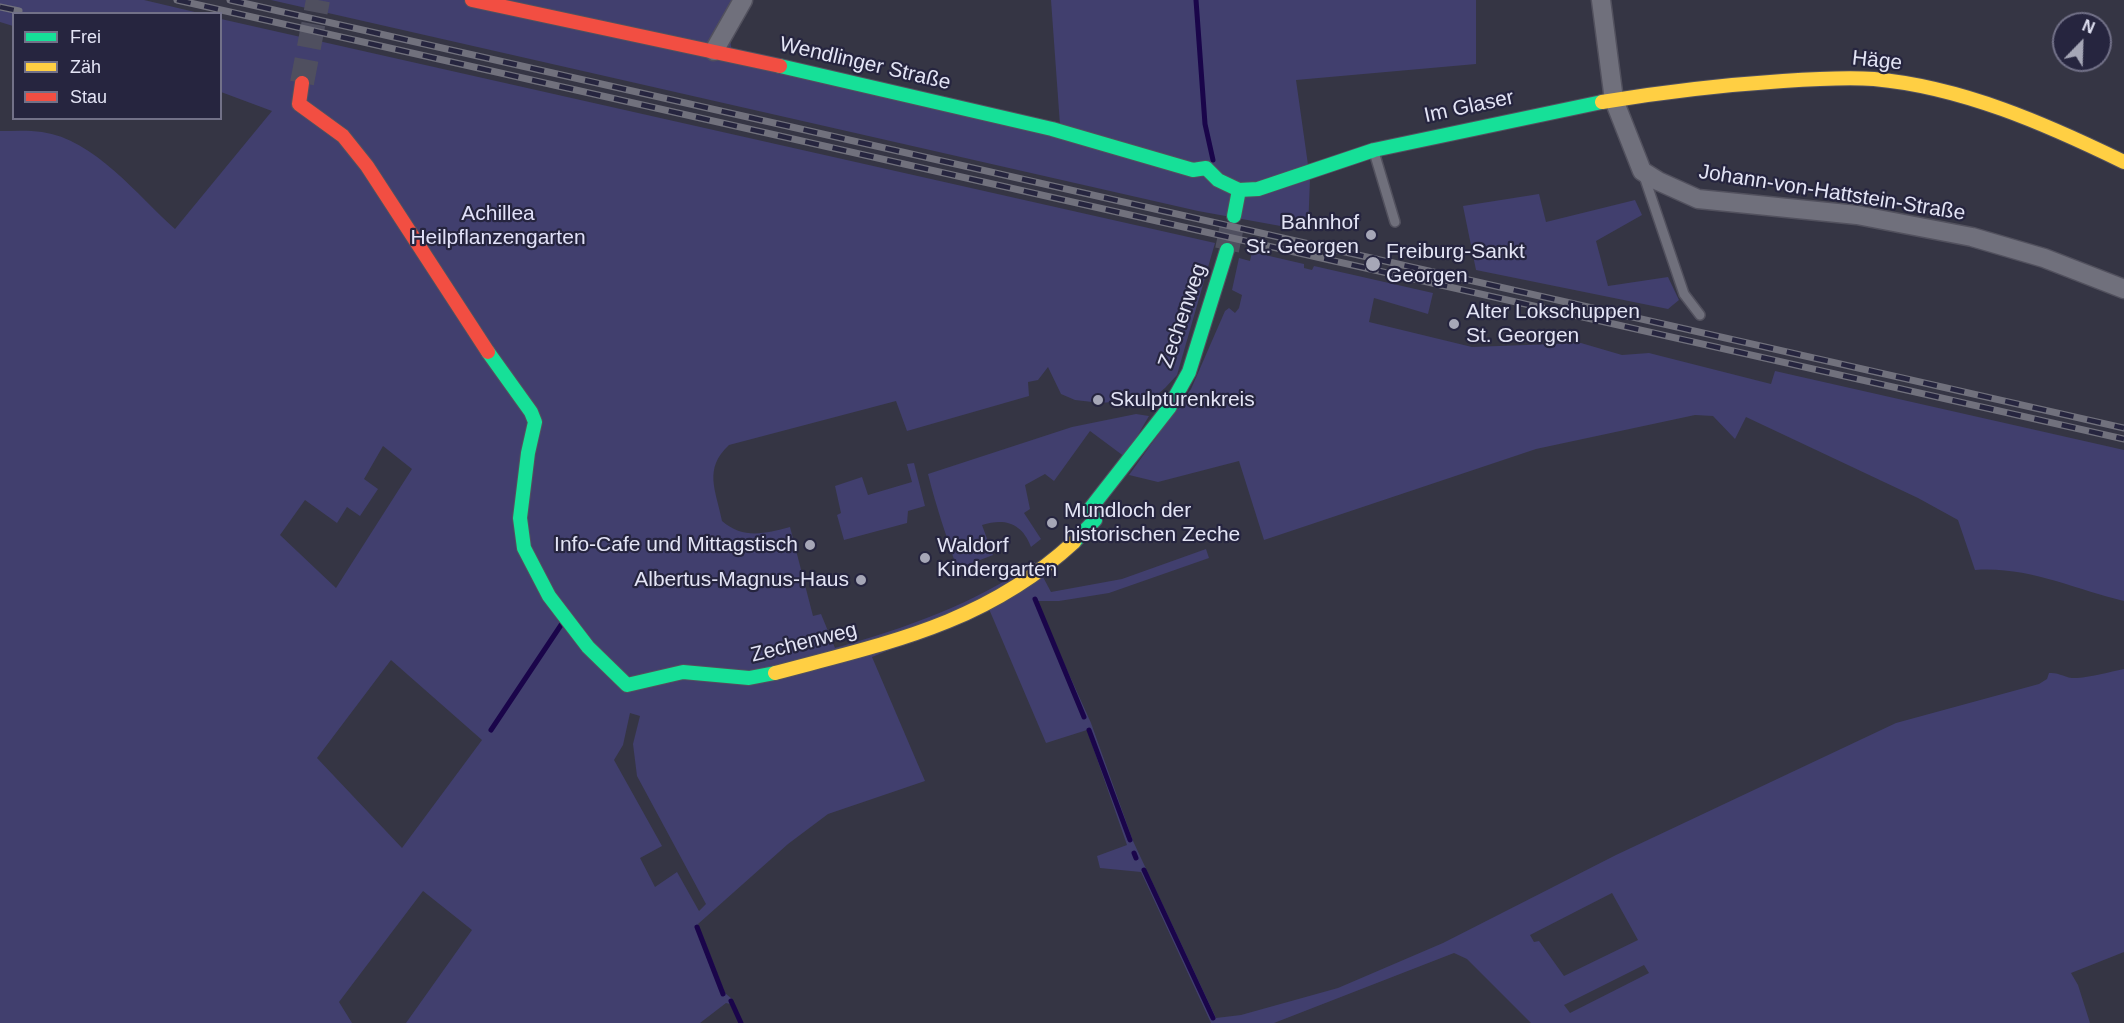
<!DOCTYPE html>
<html>
<head>
<meta charset="utf-8">
<style>
  body { margin:0 }
  #map { position:relative; width:2124px; height:1023px; overflow:hidden; background:#353544; font-family:Helvetica,sans-serif }
  canvas { display:block }
  .legend { position:absolute; left:12px; top:12px; width:210px; height:108px; box-sizing:border-box; background:#26253f; border:2px solid #727188; margin:0; padding:8px 10px; list-style:none; font-size:18px; color:#e3e4f5 }
  .legend li { display:flex; align-items:center; gap:12px; height:30px }
  .legend b { width:30px; border:2px solid #727188 }
  .north { position:absolute; left:2052px; top:12px; width:60px; height:60px; box-sizing:border-box; background:#26253f; border:2px solid #727188; border-radius:50%; rotate:23deg; font-size:16px; font-weight:700; line-height:24px; text-align:center; color:#e3e4f5 }
  .north::after { content:''; display:block; margin:auto; width:21px; height:27px; background:#a6a7b7; clip-path:polygon(50% 0,100% 100%,50% 72%,0 100%) }
</style>
</head>
<body>
<div id="map">
<canvas width="2124" height="1023"></canvas>
<ul class="legend">
<li><b style="height:8px;background:#16e098"></b>Frei</li>
<li><b style="height:8px;background:#ffcf43"></b>Zäh</li>
<li><b style="height:8px;background:#f24e42"></b>Stau</li>
</ul>
<div class="north">N</div>
</div>
<script>
const c = document.querySelector('canvas').getContext('2d');
c.lineJoin = 'round';
function fillPath(path, color) { c.fillStyle = color; c.fill(path, 'evenodd'); }
function stroke(path, color, width, dash) { c.strokeStyle = color; c.lineWidth = width; c.lineCap = dash ? 'butt' : 'round'; c.setLineDash(dash || []); c.stroke(path); }
function label(font, color, halo, rows, align = 'center') {
  c.font = font + ' Helvetica,sans-serif'; c.lineWidth = 4.5; c.setLineDash([]); c.textBaseline = 'middle'; c.strokeStyle = halo; c.fillStyle = color; for (const [text, x, y, turn = 0] of rows) {
    c.save(); c.translate(x, y); c.rotate((+turn || 0) * Math.PI / 180); c.textAlign = isNaN(turn) ? turn : align; if (halo) c.strokeText(text, 0, 0); c.fillText(text, 0, 0); c.restore();
  }
}
fillPath(new Path2D(`
  M0 0H144L199 13 14 14 13 26 0 22Z
  M271 0H752L730 39 732 53 1060 125 1051 0H1476V64L1296 80 1310 179 1308 231 1198 211Z
  M221 19 1215 243 1177 375 1165 388 1153 398 1101 403 1075 400 1061 394 1048 367 1038 380 1028 382 1029 396 907 431 896 401 729 445C703 469 716 490 722 521 743 539 764 534 790 527L813 616 821 614 835 648C906 628 974 604 1035 562L1051 592 1122 579 1206 549 1209 558 1109 593 1059 601H1036L1091 723 1133 841 1216 1018 1241 1015 1338 988 1443 943 1616 855 1896 723 2039 684 2047 679 2049 673C2060 672 2066 679 2077 678 2092 677 2109 672 2124 669V952L2071 973 2078 985 2090 1023H1531L1467 959 1454 953 1274 1023H1211L1141 872 1100 868 1097 856 1127 845 1087 730 1046 743 989 609 872 657 925 781 828 814 788 844 698 924 725 993 732 999 743 1023H739L730 1004 726 1003 700 1023H406L472 930 423 891 339 1002 352 1023H0V131C14 131 28 130 42 132 94 139 138 196 175 229L272 111 221 92ZM383 446 412 469 336 588 280 535 305 500 337 523 347 507 360 516 378 489 364 479ZM391 660 482 740 402 848 317 758ZM630 713 640 716 633 744 637 776 706 904 699 911 677 872 655 887 640 858 662 846 614 760 623 745ZM1612 893 1638 940 1564 976 1539 941 1534 942 1530 935ZM1644 965 1649 973 1570 1013 1564 1005Z
  M1539 194 1546 222 1635 200 1642 215 1596 241 1608 286 1668 277 1679 300 1668 309 1476 270 1463 206Z
  M1252 252 1304 264V268L1312 270 1314 266 1433 293 1428 314 1374 298 1369 322 1472 347 1581 343 1622 355 1649 353 1771 384 1775 371 2124 450V601C2074 589 2027 566 1975 570L1958 520 1918 498 1746 417 1735 439 1713 416 1695 415 1536 449 1264 540 1239 461 1158 482 1129 475 1191 389 1225 311 1229 308 1235 313 1239 308 1242 295 1232 290 1239 258 1250 261Z
  M1136 414 1149 416 1125 457 1090 431 1054 481 1045 474 1025 485 1030 509 1024 513 1041 539 1031 547C1022 523 1005 518 982 525L993 555 957 569C947 537 936 507 928 474L1072 427Z
  M914 463 925 506 908 511 907 523 844 540 837 515 841 513 835 486 862 477 868 495 912 482 907 464Z`), '#413f6e');
stroke(new Path2D(`
  M1196 0 1205 124 1213 160
  M1035 599 1084 717
  M491 730 561 625
  M1089 730 1130 840
  M1134 853 1136 858
  M1144 870 1213 1018
  M697 927 723 994
  M731 1001 741 1023`), '#1a054a', 5);
stroke(new Path2D(`
  M302 83 318 0
  M1227 250 1234 216`), '#4f4f5f', 24, [24, 12]);
const lane = new Path2D(`
  M1374 152 1395 222
  M1643 173 1684 294 1700 315`);
const street = new Path2D(`
  M1601 0 1614 100 1642 171 1658 181 1698 199 1857 215 1972 237 2044 258 2124 289
  M714 51 743 0`);
const fast = new Path2D(`
  M780 66 1052 129 1193 170 1206 168 1218 180 1239 190
  M1239 190 1258 189 1374 150 1602 102
  M1234 216 1239 190
  M488 352 531 412 535 422 528 453 520 518 524 548 549 596 588 647 627 685 683 672 749 678 775 673
  M1074 542 1095 520 1090 509 1169 408 1189 372 1227 250`);
const slow = new Path2D(`
  M1602 102C1662 92 1723 85 1783 81 1813 79 1844 77 1874 79 1962 87 2046 124 2124 162
  M775 673C887 643 985 624 1074 542`);
const jam = new Path2D(`
  M472 0 780 66
  M302 83 299 104 343 136 367 166 488 352`);
stroke(lane, '#52515e', 12);
stroke(street, '#52515e', 21);
stroke(fast, '#52515e', 16);
stroke(slow, '#52515e', 16);
stroke(jam, '#52515e', 16);
stroke(lane, '#70707c', 9);
stroke(street, '#70707c', 18);
stroke(fast, '#16e098', 14);
stroke(slow, '#ffcf43', 14);
stroke(jam, '#f24e42', 14);
const rail = new Path2D(`
  M177 0 2124 439
  M230 0 2124 428
  M0 7 19 11`);
stroke(rail, '#71717d', 7);
stroke(rail, '#26253f', 4.5, [14]);
for (const [x, y, r, color] of [
  [1371,235,6,"#a6a7b7"],
  [1373,264,8,"#a6a7b7"],
  [1454,324,6,"#a6a7b7"],
  [1098,400,6,"#a6a7b7"],
  [1052,523,6,"#a6a7b7"],
  [810,545,6,"#a6a7b7"],
  [925,558,6,"#a6a7b7"],
  [861,580,6,"#a6a7b7"]
]) { const dot = new Path2D(); dot.arc(x, y, r, 0, 2 * Math.PI); c.fillStyle = color; c.fill(dot); stroke(dot, '#26253f', 2); }
label('21px', '#e3e4f5', '#26253f', [
  ["Häge",1877,61,6],
  ["Wendlinger Straße",865,64,13],
  ["Im Glaser",1469,107,-12],
  ["Johann-von-Hattstein-Straße",1832,193,9],
  ["Zechenweg",1183,316,-71],
  ["Zechenweg",804,643,-14]
]);
label('21px', '#e1e1f8', '#26253f', [
  ["Achillea",498,214],
  ["Heilpflanzengarten",498,238]
]);
label('21px', '#e3e4f5', '#26253f', [
  ["Bahnhof",1359,223,"right"],
  ["St. Georgen",1359,247,"right"],
  ["Freiburg-Sankt",1386,252],
  ["Georgen",1386,276],
  ["Alter Lokschuppen",1466,312],
  ["St. Georgen",1466,336],
  ["Skulpturenkreis",1110,400],
  ["Mundloch der",1064,511],
  ["historischen Zeche",1064,535],
  ["Info-Cafe und Mittagstisch",798,545,"right"],
  ["Waldorf",937,546],
  ["Kindergarten",937,570],
  ["Albertus-Magnus-Haus",849,580,"right"]
], 'left');
</script>
</body>
</html>
